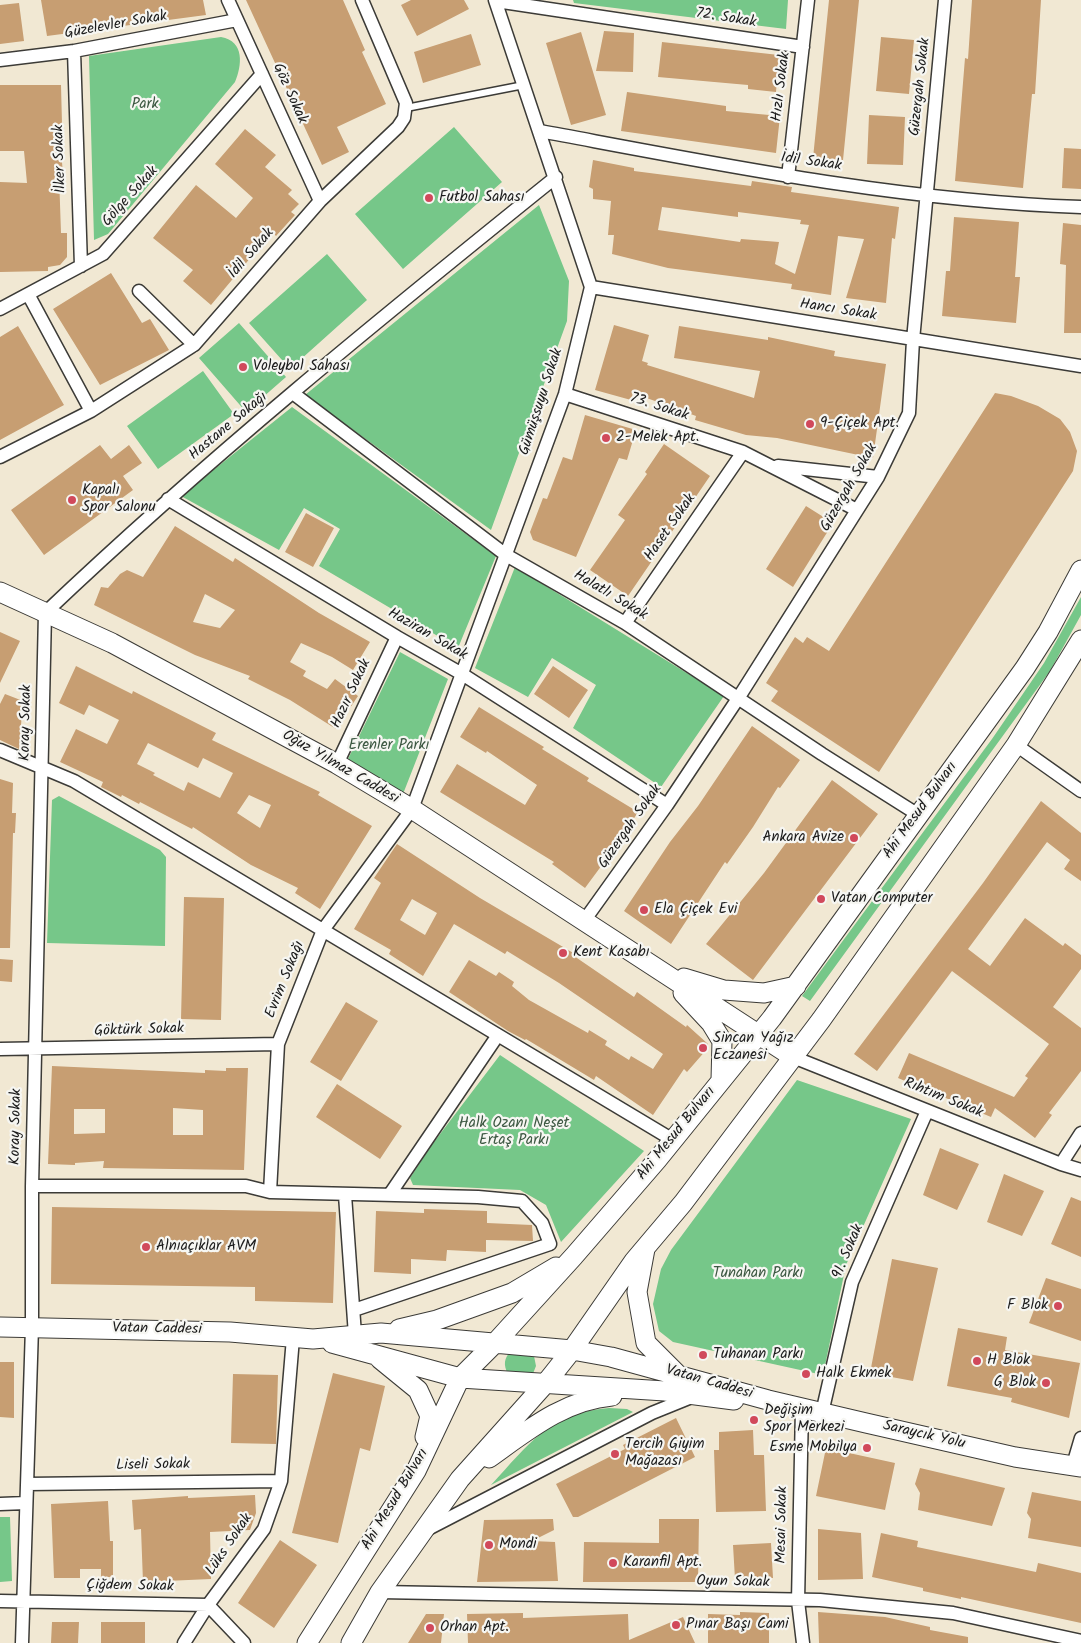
<!DOCTYPE html>
<html>
<head>
<meta charset="utf-8">
<style>
  body { margin:0 }
  canvas { display:block; background:#f1e8d3 }
</style>
</head>
<body>
<canvas width="1081" height="1643"></canvas>
<script>
const c = document.querySelector('canvas').getContext('2d');
c.lineJoin = 'round';
function fillPath(path, color) { c.fillStyle = color; c.fill(path, 'evenodd'); }
function stroke(path, color, width, dash) { c.strokeStyle = color; c.lineWidth = width; c.lineCap = dash ? 'butt' : 'round'; c.setLineDash(dash || []); c.stroke(path); }
function label(font, color, halo, rows, align = 'center') {
  c.font = font + ' Kalam,sans-serif'; c.lineWidth = 4.5; c.setLineDash([]); c.textBaseline = 'middle'; c.strokeStyle = halo; c.fillStyle = color; for (const [text, x, y, turn = 0] of rows) {
    c.save(); c.translate(x, y); c.rotate((+turn || 0) * Math.PI / 180); c.textAlign = isNaN(turn) ? turn : align; if (halo) c.strokeText(text, 0, 0); c.fillText(text, 0, 0); c.restore();
  }
}
fillPath(new Path2D(`
  M573 0H788L786 29 574 3Z
  M221 37C245 41 242 66 235 82L108 234 94 240 89 56Z
  M454 127 502 182 403 269 355 214Z
  M539 205 569 281 567 321 491 530 305 395Z
  M327 254 367 300 290 369 249 323Z
  M239 323 286 377 246 412 199 358Z
  M203 371 234 414 158 469 127 426Z
  M292 407 496 556 458 648 319 566 340 529 304 508 279 550 181 496Z
  M515 567 724 696 661 787 573 728 596 685 552 658 528 697 475 668Z
  M1081 597V615L1050 671 810 1001 802 996 992 739 1044 663Z
  M400 652 448 679 403 794 348 759Z
  M59 796 160 850 166 857 165 946 47 943 52 800Z
  M500 1055 644 1151 561 1242 546 1205 520 1190 413 1185 410 1178 431 1146Z
  M797 1080 911 1119 846 1265 823 1375 673 1342 659 1331 653 1304 661 1269 671 1250Z
  M511 1351 534 1356 536 1366 532 1376 508 1374C503 1365 504 1358 511 1351Z
  M609 1408 627 1409 633 1412 491 1485C529 1444 549 1413 609 1408Z
  M0 1517H10L12 1581 0 1582Z`), '#76c789');
fillPath(new Path2D(`
  M41 0H203L206 15 47 36Z
  M246 0H343L365 50 362 52 386 104 337 127 349 152 322 165Z
  M411 0H464L469 9 417 36 401 5Z
  M829 0H859L843 160 813 158Z
  M972 0H1041L1035 94H1032L1023 188 955 181 965 58 968 59Z
  M19 3 24 41 0 44V5Z
  M604 31 634 33 633 72 596 71Z
  M581 32 606 115 571 125 546 43Z
  M471 34 481 65 423 83 414 52Z
  M881 37 914 40 909 94 876 91Z
  M662 42 779 55 776 92 748 89V85L658 77Z
  M0 85H61L62 124H59L63 175H59L61 233H67V257L60 265 48 267V271L0 272V182L27 183 24 151H0Z
  M627 92 726 106V111L780 116 776 153 621 131Z
  M869 115 905 117 903 165 867 164Z
  M245 129 276 155 265 167 292 190 288 194 299 204 291 212 295 215 276 236 272 232 211 305 183 281 193 270 153 238 196 185 236 218 253 198 215 164Z
  M1064 148 1081 149V189L1062 188Z
  M593 160 634 168V171L751 186 752 181 792 187 791 192 899 207 895 239 892 238 886 303 846 298 864 239 838 236 831 295 791 289 792 284 668 268 612 254 614 235H608L611 201 593 199V189L589 187ZM662 207 738 217V212L801 220 800 224 809 225 795 274 775 264 779 242 741 239 740 242 658 230Z
  M954 217 1019 222 1015 277H1020L1016 323 942 316 946 271H950Z
  M1063 223 1081 225V333H1064L1066 265 1060 264Z
  M111 273 142 323 150 319 169 350 100 385 53 309Z
  M614 325 649 335 642 361 648 363 647 365 754 398 760 371 674 358 679 326 768 340V337L835 351 834 356 886 364 873 458 777 438 746 435 695 420 696 416 633 393 631 400 595 390Z
  M18 326 64 405 0 440V337Z
  M995 393 1011 396 1038 406 1060 419 1070 432 1077 451 1073 471 879 772 771 701 778 691 766 683 795 637 803 643 807 637 829 651Z
  M585 415 636 430 627 460 619 458 576 557 533 540 530 532 543 498 547 499 563 457 572 460Z
  M664 444 710 476 628 596 590 570 625 520 618 515 647 474 645 472Z
  M100 445 111 459 129 445 142 463 123 476 133 490 44 555 11 510Z
  M806 506 833 523 793 587 766 569Z
  M306 513 334 528 313 567 285 552Z
  M175 526 233 562 235 558 319 613 370 642 353 670 332 657 301 643 290 662 306 671 303 676 327 689 335 679 358 696 336 729 290 700 248 679 250 676 195 655 94 605 101 587 108 588 120 574 127 570 143 577ZM205 594 235 610 220 628 193 622Z
  M0 632 20 641 0 683Z
  M76 666 132 694 133 691 216 733 212 740 320 792 318 795 372 826 320 909 295 893 298 888 251 865 193 827 192 829 140 802 139 804 122 795 121 797 101 787 103 782 60 762 76 729 107 744 119 720 89 705 84 715 59 703ZM148 743 198 768 203 758 233 773 220 798 188 782 184 791 153 775 155 773 137 764ZM249 795 271 805 260 828 237 813Z
  M553 666 588 690 569 718 534 694Z
  M5 694 23 701 19 749 0 740V704Z
  M479 707 544 747 542 749 589 778 587 781 638 812 619 842 585 888 552 864 554 862 440 792 457 764 525 805 537 785 487 751 486 753 460 737Z
  M752 726 800 760 780 788 778 787 753 827 727 864 725 862 671 944 624 911 670 842 698 806Z
  M0 779 13 783 12 813H16L15 833H13L10 948H0Z
  M832 780 878 814 753 980 706 944 764 873Z
  M1041 801 1081 833V881L1064 869 1070 860 1047 842 968 949 990 966 1025 918 1063 946 1065 943 1081 955V969L1053 1007 1081 1028V1071L1049 1113 1052 1115 1035 1138 995 1108 991 1117 898 1078 909 1053 1014 1097 1028 1078 1025 1076 1049 1044 952 971 877 1071 854 1054 983 883Z
  M397 844 480 898 575 954 574 956 634 997 637 992 686 1027 687 1025 708 1044 707 1049 687 1072 684 1069 653 1115 596 1076 594 1080 526 1039 525 1040 508 1031 449 992 469 960 496 976 499 972 514 982 512 986 529 1000 588 1033 589 1030 607 1041 605 1045 629 1060 631 1056 653 1069 663 1054 559 983 507 951 505 954 454 924 423 976 389 954 391 950 354 929 381 883 374 878ZM412 899 437 913 425 935 400 920Z
  M184 897 224 898 221 1020 181 1019Z
  M0 959 13 960 12 982 0 981Z
  M346 1002 378 1021 341 1081 310 1062Z
  M52 1066 205 1073V1070L226 1071V1068H248L244 1170 103 1168 104 1161 75 1163V1165L48 1164ZM173 1108 203 1110V1135H173ZM74 1109H105V1133L74 1134Z
  M337 1084 402 1126 380 1159 316 1117Z
  M940 1148 979 1164 957 1210 923 1195Z
  M1004 1174 1044 1191 1022 1236 987 1222Z
  M1071 1197 1081 1201V1257L1051 1244Z
  M52 1207 336 1212 333 1303 255 1301V1287L51 1284Z
  M424 1209 487 1211V1223L532 1225 533 1241 486 1240V1252L447 1250 446 1261 411 1259V1274L374 1272 376 1211 424 1213Z
  M892 1259 938 1268 913 1381 870 1373Z
  M1046 1278 1081 1289V1341L1029 1323Z
  M958 1328 1007 1337 1005 1350 1080 1363 1069 1418 1011 1402 1012 1398 947 1386Z
  M0 1362H14V1418L0 1417Z
  M333 1373 385 1386 370 1451 360 1448 338 1543 292 1533Z
  M233 1374 278 1375 276 1444 231 1443Z
  M676 1418 695 1457 578 1517H573L556 1484 625 1449 623 1445Z
  M753 1430 754 1455H764L766 1511 716 1512 714 1450H719V1432Z
  M826 1448 895 1463 885 1510 816 1496Z
  M920 1468 1005 1488 992 1526 918 1510 920 1493 915 1484Z
  M1032 1492 1081 1501V1547L1028 1538 1031 1519 1027 1513Z
  M255 1495 256 1513 250 1530 210 1532 211 1579 143 1582 141 1529 134 1530 132 1500 188 1496V1498Z
  M108 1501 110 1541H113V1577H101V1569H80V1578H54L51 1504Z
  M553 1519 554 1530 532 1541 555 1542 558 1581 477 1582 484 1520Z
  M659 1519H699L698 1582H583L584 1542 659 1543Z
  M818 1529 861 1533 863 1579 818 1580Z
  M881 1533 918 1541 917 1547 1036 1572 1038 1563 1081 1573V1623L961 1597V1599L923 1591V1588L872 1577Z
  M280 1540 317 1565 274 1628 238 1603Z
  M771 1543 773 1578 735 1579 733 1545Z
  M740 1612 769 1613V1643H708V1614L740 1615Z
  M818 1612 885 1617 930 1627V1630L968 1637V1643H819Z
  M523 1613V1618L628 1614 629 1640 683 1617 695 1643H468L467 1614Z
  M426 1614H444L441 1643H408Z
  M52 1622H79L78 1643H51Z
  M101 1622H145V1643H101Z`), '#c79e72');
const service = new Path2D(`
  M406 108 524 85`);
const minor = new Path2D(`
  M228 0 320 201
  M496 1 803 47
  M74 51 81 266
  M0 60 74 51 237 20
  M540 131C718 164 898 201 1081 207
  M788 177 808 0
  M591 287 1081 366
  M139 291 194 345
  M28 294 91 411
  M0 309 103 254 262 74
  M294 394 506 555 625 623 822 754 917 814
  M565 394 743 452 857 510
  M0 457 91 411 194 345 320 201 398 127 404 118 406 103 362 0
  M778 466 878 477
  M168 499 397 637 462 674 667 805
  M625 623 743 452
  M1016 745 1081 791
  M0 750 74 781 673 1140
  M337 764 397 637
  M584 921 667 805 739 697 878 477 909 413 913 340 945 0
  M0 1049 278 1044
  M793 1057 1061 1164 1081 1170
  M1061 1164 1081 1133
  M32 1186H246L270 1192 478 1197 522 1201 542 1223 550 1244 354 1310
  M270 1192 278 1044 323 930 412 809 565 394 591 287 495 0
  M390 1194 498 1035
  M345 1195 355 1335
  M802 1408 798 1601 803 1643
  M822 1413 852 1282 927 1111
  M1073 1465 1081 1438
  M27 1484 281 1481
  M0 1504 26 1503
  M426 1530 652 1413 694 1396
  M380 1592 820 1600 953 1613 1081 1641
  M0 1601 208 1605 244 1643
  M22 1643 32 1327V1186L45 613C207 459 382 317 556 177
  M184 1643 208 1605 264 1529 281 1481 293 1338`);
const secondary = new Path2D(`
  M0 592 112 643 337 764 412 809 793 1057
  M684 978 724 990 764 993 796 986
  M683 993 711 1023 722 1041 721 1080
  M645 1249 637 1292 646 1343 676 1373
  M0 1327 230 1332 313 1339 381 1333 572 1350 611 1357 768 1400 866 1423 1015 1457 1081 1467
  M399 1329 437 1320 512 1293 556 1267
  M332 1343 460 1378 665 1391 734 1400
  M380 1359 418 1390 430 1416 425 1437
  M489 1458C527 1431 564 1400 612 1396
  M307 1643 416 1471 460 1378 495 1343 574 1256 657 1160 772 1018 1025 668 1048 632 1081 570
  M351 1643 380 1592 460 1479 545 1384 572 1350 634 1261 683 1203 821 1020 1016 745 1081 640`);
stroke(service, '#3c3b37', 9);
stroke(minor, '#3c3b37', 15);
stroke(secondary, '#3c3b37', 21);
stroke(service, '#fff', 6);
stroke(minor, '#fff', 12);
stroke(secondary, '#fff', 19);
for (const [x, y, r, color] of [
  [429,198,5,"#d1495b"],
  [243,367,5,"#d1495b"],
  [810,424,5,"#d1495b"],
  [606,438,5,"#d1495b"],
  [72,500,5,"#d1495b"],
  [854,838,5,"#d1495b"],
  [821,899,5,"#d1495b"],
  [644,910,5,"#d1495b"],
  [563,953,5,"#d1495b"],
  [703,1048,5,"#d1495b"],
  [146,1247,5,"#d1495b"],
  [1058,1306,5,"#d1495b"],
  [703,1355,5,"#d1495b"],
  [977,1361,5,"#d1495b"],
  [806,1374,5,"#d1495b"],
  [1046,1383,5,"#d1495b"],
  [754,1420,5,"#d1495b"],
  [867,1448,5,"#d1495b"],
  [615,1454,5,"#d1495b"],
  [489,1545,5,"#d1495b"],
  [613,1563,5,"#d1495b"],
  [676,1625,5,"#d1495b"],
  [430,1628,5,"#d1495b"]
]) { const dot = new Path2D(); dot.arc(x, y, r, 0, 2 * Math.PI); c.fillStyle = color; c.fill(dot); stroke(dot, '#f6f6f2', 2); }
label('15px', '#1c1c1c', '#f6f6f2', [
  ["72. Sokak",726,19,9],
  ["Güzelevler Sokak",116,26,-10],
  ["Hızlı Sokak",782,87,-83],
  ["Güzergah Sokak",921,87,-84],
  ["Göz Sokak",289,94,66],
  ["İlker Sokak",61,159,-92],
  ["İdil Sokak",811,163,8],
  ["Gölge Sokak",131,197,-48],
  ["İdil Sokak",252,254,-49],
  ["Hancı Sokak",838,311,9],
  ["Gümüşsuyu Sokak",542,402,-72],
  ["73. Sokak",659,408,18],
  ["Hastane Sokağı",229,427,-40],
  ["Güzergah Sokak",850,488,-60],
  ["Haset Sokak",671,528,-55],
  ["Halatlı Sokak",610,596,31],
  ["Haziran Sokak",427,635,30],
  ["Hazır Sokak",352,694,-65],
  ["Koray Sokak",27,723,-89],
  ["Oğuz Yılmaz Caddesi",340,768,30],
  ["Ahi Mesud Bulvarı",921,811,-54],
  ["Güzergah Sokak",631,827,-55],
  ["Evrim Sokağı",286,980,-68],
  ["Göktürk Sokak",139,1031,-2],
  ["Rıhtım Sokak",943,1099,22],
  ["Koray Sokak",17,1127,-89],
  ["Ahi Mesud Bulvarı",677,1134,-51],
  ["91. Sokak",849,1252,-67],
  ["Vatan Caddesi",157,1330,1],
  ["Vatan Caddesi",709,1383,16],
  ["Saraycık Yolu",924,1436,13],
  ["Liseli Sokak",153,1466,-1],
  ["Ahi Mesud Bulvarı",396,1500,-59],
  ["Mesai Sokak",783,1525,-89],
  ["Lüks Sokak",230,1545,-56],
  ["Oyun Sokak",733,1583,1],
  ["Çiğdem Sokak",130,1587,1]
]);
label('15px', '#3c5842', '#f6f6f2', [
  ["Park",145,105],
  ["Erenler Parkı",389,746],
  ["Halk Ozanı Neşet",514,1124],
  ["Ertaş Parkı",514,1141],
  ["Tunahan Parkı",758,1274]
]);
label('15px', '#1c1c1c', '#f6f6f2', [
  ["Futbol Sahası",439,198],
  ["Voleybol Sahası",253,367],
  ["9-Çiçek Apt.",820,424],
  ["2-Melek Apt.",616,438],
  ["Kapalı",82,491],
  ["Spor Salonu",82,508],
  ["Ankara Avize",844,838,"right"],
  ["Vatan Computer",831,899],
  ["Ela Çiçek Evi",654,910],
  ["Kent Kasabı",573,953],
  ["Sincan Yağız",713,1039],
  ["Eczanesi",713,1056],
  ["Alnıaçıklar AVM",156,1247],
  ["F Blok",1048,1306,"right"],
  ["Tuhanan Parkı",713,1355],
  ["H Blok",987,1361],
  ["Halk Ekmek",816,1374],
  ["G Blok",1036,1383,"right"],
  ["Değişim",764,1411],
  ["Spor Merkezi",764,1428],
  ["Tercih Giyim",625,1445],
  ["Mağazası",625,1462],
  ["Esme Mobilya",857,1448,"right"],
  ["Mondi",499,1545],
  ["Karanfil Apt.",623,1563],
  ["Pınar Başı Cami",686,1625],
  ["Orhan Apt.",440,1628]
], 'left');
</script>
</body>
</html>
